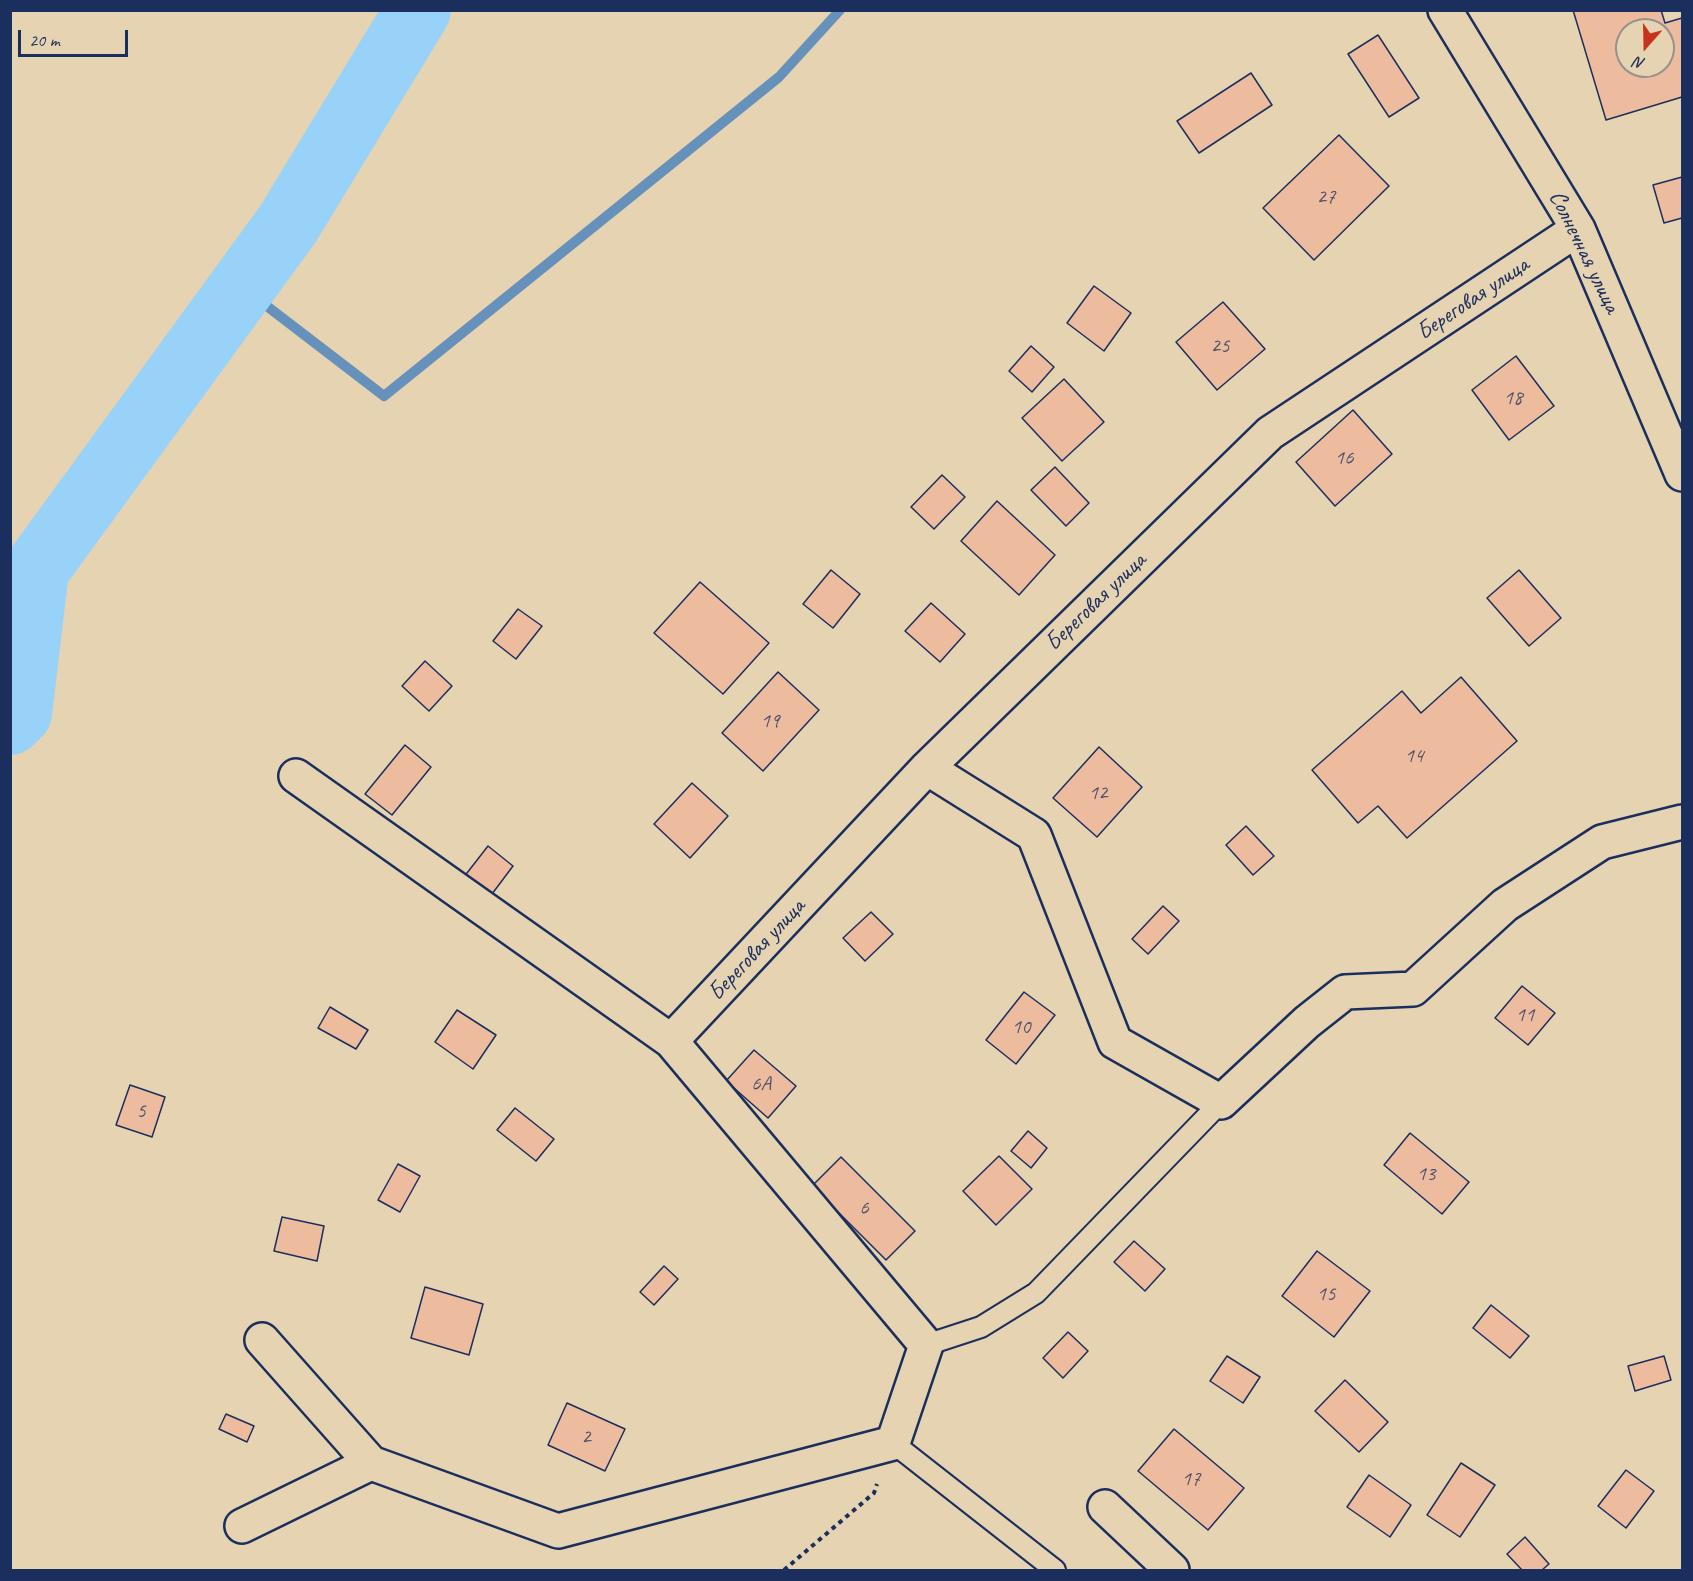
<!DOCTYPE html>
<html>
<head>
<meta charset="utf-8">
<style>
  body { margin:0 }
  #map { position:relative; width:1693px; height:1581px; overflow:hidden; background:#e6d3b1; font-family:Caveat,sans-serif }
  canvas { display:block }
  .frame { position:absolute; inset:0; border:12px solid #1b2f5e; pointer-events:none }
  .north { position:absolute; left:1615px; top:18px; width:60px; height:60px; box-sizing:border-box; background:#e6d3b1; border:2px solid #959190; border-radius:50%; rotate:200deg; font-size:16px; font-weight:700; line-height:24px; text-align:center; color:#1b2f5e }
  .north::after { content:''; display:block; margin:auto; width:21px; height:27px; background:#c8321e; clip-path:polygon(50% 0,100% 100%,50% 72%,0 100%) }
  .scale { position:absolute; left:18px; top:30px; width:110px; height:27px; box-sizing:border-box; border:3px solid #1b2f5e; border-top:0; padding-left:8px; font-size:18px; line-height:21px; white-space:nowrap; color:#1b2f5e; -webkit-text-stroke:4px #e6d3b1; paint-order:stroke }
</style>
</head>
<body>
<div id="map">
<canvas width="1693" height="1581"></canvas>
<div class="frame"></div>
<div class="north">N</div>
<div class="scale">20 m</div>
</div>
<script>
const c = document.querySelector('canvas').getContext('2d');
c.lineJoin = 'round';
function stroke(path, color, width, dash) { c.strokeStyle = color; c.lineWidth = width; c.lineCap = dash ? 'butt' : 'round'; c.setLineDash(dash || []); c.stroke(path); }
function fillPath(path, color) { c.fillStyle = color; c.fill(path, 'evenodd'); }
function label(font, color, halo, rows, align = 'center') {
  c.font = font + ' Caveat,sans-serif'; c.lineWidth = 4.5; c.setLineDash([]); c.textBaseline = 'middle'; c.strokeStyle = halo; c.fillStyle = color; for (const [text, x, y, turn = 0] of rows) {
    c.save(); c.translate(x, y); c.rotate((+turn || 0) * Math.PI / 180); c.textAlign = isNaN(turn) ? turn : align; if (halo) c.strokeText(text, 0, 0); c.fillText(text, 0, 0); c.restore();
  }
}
stroke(new Path2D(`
  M242 287 384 396 779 77 840 10`), '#6691ba', 10);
stroke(new Path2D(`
  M10 722 19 713 36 570 288 224 418 10`), '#98d2f8', 66);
const building = new Path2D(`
  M1573 10H1661L1665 23 1682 18V97L1606 120ZM1627 30H1663V66H1627Z
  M1378 35 1419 98 1389 117 1348 54Z
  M1251 73 1272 105 1199 153 1177 121Z
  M1339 135 1389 186 1314 260 1263 208Z
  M1682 177V218L1664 223 1653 185Z
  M1094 286 1131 313 1104 351 1067 323Z
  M1223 302 1265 349 1217 390 1176 342Z
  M1031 346 1054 367 1032 392 1009 371Z
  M1516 356 1554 406 1509 440 1472 390Z
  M1064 379 1104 422 1062 461 1022 418Z
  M1353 410 1392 454 1335 506 1296 462Z
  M1055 467 1089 503 1066 526 1031 490Z
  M942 475 965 497 934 529 911 507Z
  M997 501 1055 555 1019 595 961 541Z
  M831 570 860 594 833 628 803 604Z
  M1519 570 1561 618 1529 646 1487 598Z
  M700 582 769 643 723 694 654 633Z
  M931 603 965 634 940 662 905 631Z
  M518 609 542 626 516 659 493 641Z
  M425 661 452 686 429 711 402 686Z
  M778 672 819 710 763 771 722 733Z
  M1461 677 1517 741 1407 838 1378 806 1358 823 1312 770 1402 691 1421 713Z
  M405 745 431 767 392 815 365 794Z
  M1099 747 1142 787 1097 837 1053 798Z
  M692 783 728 816 690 858 654 824Z
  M1246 826 1274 856 1253 875 1226 845Z
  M488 846 513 866 486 902 460 882Z
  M1163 906 1179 921 1148 954 1132 939Z
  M871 912 893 934 865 961 843 938Z
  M1522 986 1555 1013 1528 1045 1495 1018Z
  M1024 992 1055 1015 1016 1064 986 1040Z
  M330 1007 368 1030 356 1049 318 1028Z
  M457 1010 496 1035 473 1069 435 1042Z
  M754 1050 796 1086 768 1118 726 1081Z
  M130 1085 165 1097 152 1137 116 1125Z
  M515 1108 554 1139 536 1161 497 1130Z
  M1028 1131 1047 1148 1031 1168 1011 1151Z
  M1410 1133 1469 1182 1442 1214 1384 1165Z
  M999 1156 1032 1189 996 1225 963 1191Z
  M841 1157 915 1231 886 1260 812 1186Z
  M398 1164 420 1176 400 1212 378 1200Z
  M282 1217 324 1226 317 1261 274 1251Z
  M1134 1241 1165 1269 1145 1291 1114 1262Z
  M1317 1251 1370 1291 1334 1337 1282 1296Z
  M664 1266 678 1279 654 1305 640 1292Z
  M425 1287 483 1304 469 1355 411 1338Z
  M1491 1305 1529 1336 1510 1358 1473 1328Z
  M1068 1332 1088 1351 1063 1378 1043 1358Z
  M1227 1356 1260 1377 1243 1403 1210 1381Z
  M1664 1356 1671 1380 1635 1391 1628 1366Z
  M1345 1380 1388 1422 1359 1452 1315 1411Z
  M567 1403 625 1429 605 1471 548 1445Z
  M226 1414 254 1426 247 1442 219 1429Z
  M1174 1429 1244 1488 1208 1530 1138 1471Z
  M1461 1463 1495 1485 1460 1537 1427 1515Z
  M1626 1470 1654 1491 1626 1528 1598 1506Z
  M1369 1475 1411 1505 1390 1537 1347 1507Z
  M1525 1537 1549 1564 1542 1570H1522L1507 1554Z`);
fillPath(building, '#edbb9e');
stroke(building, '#1b2f5e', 1.5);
const service = new Path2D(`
  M926 1345 981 1327 1036 1293 1221 1102
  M893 1443 1055 1570`);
const minor = new Path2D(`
  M1445 10 1578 229 1682 474
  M927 768 1034 835 1115 1042 1221 1102 1307 1022 1345 992 1413 989 1505 905 1602 842 1682 822
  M671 1041 927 768 1270 433 1578 229
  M262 1340 371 1463
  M1105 1507 1172 1570
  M242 1526 371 1463 558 1531 893 1443 926 1345 671 1041 296 776`);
stroke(service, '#1b2f5e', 24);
stroke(minor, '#1b2f5e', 38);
stroke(new Path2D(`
  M784 1570 874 1493 877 1484`), '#1b2f5e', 4, [4.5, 4.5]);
stroke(service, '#e6d3b1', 20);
stroke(minor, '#e6d3b1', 33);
label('21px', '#50526e', null, [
  ["27",1326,197],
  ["25",1220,346],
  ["18",1513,398],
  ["16",1344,458],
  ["19",770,721],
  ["14",1414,756],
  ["12",1098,793],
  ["11",1525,1015],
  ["10",1021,1027],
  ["6А",761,1084],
  ["5",141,1111],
  ["13",1426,1174],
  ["6",864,1208],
  ["15",1326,1294],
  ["2",586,1437],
  ["17",1191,1479]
]);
label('24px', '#1b2f5e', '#e6d3b1', [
  ["Солнечная улица",1584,252,64],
  ["Береговая улица",1473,299,-34],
  ["Береговая улица",1096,602,-44],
  ["Береговая улица",757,950,-47]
]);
</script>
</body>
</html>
